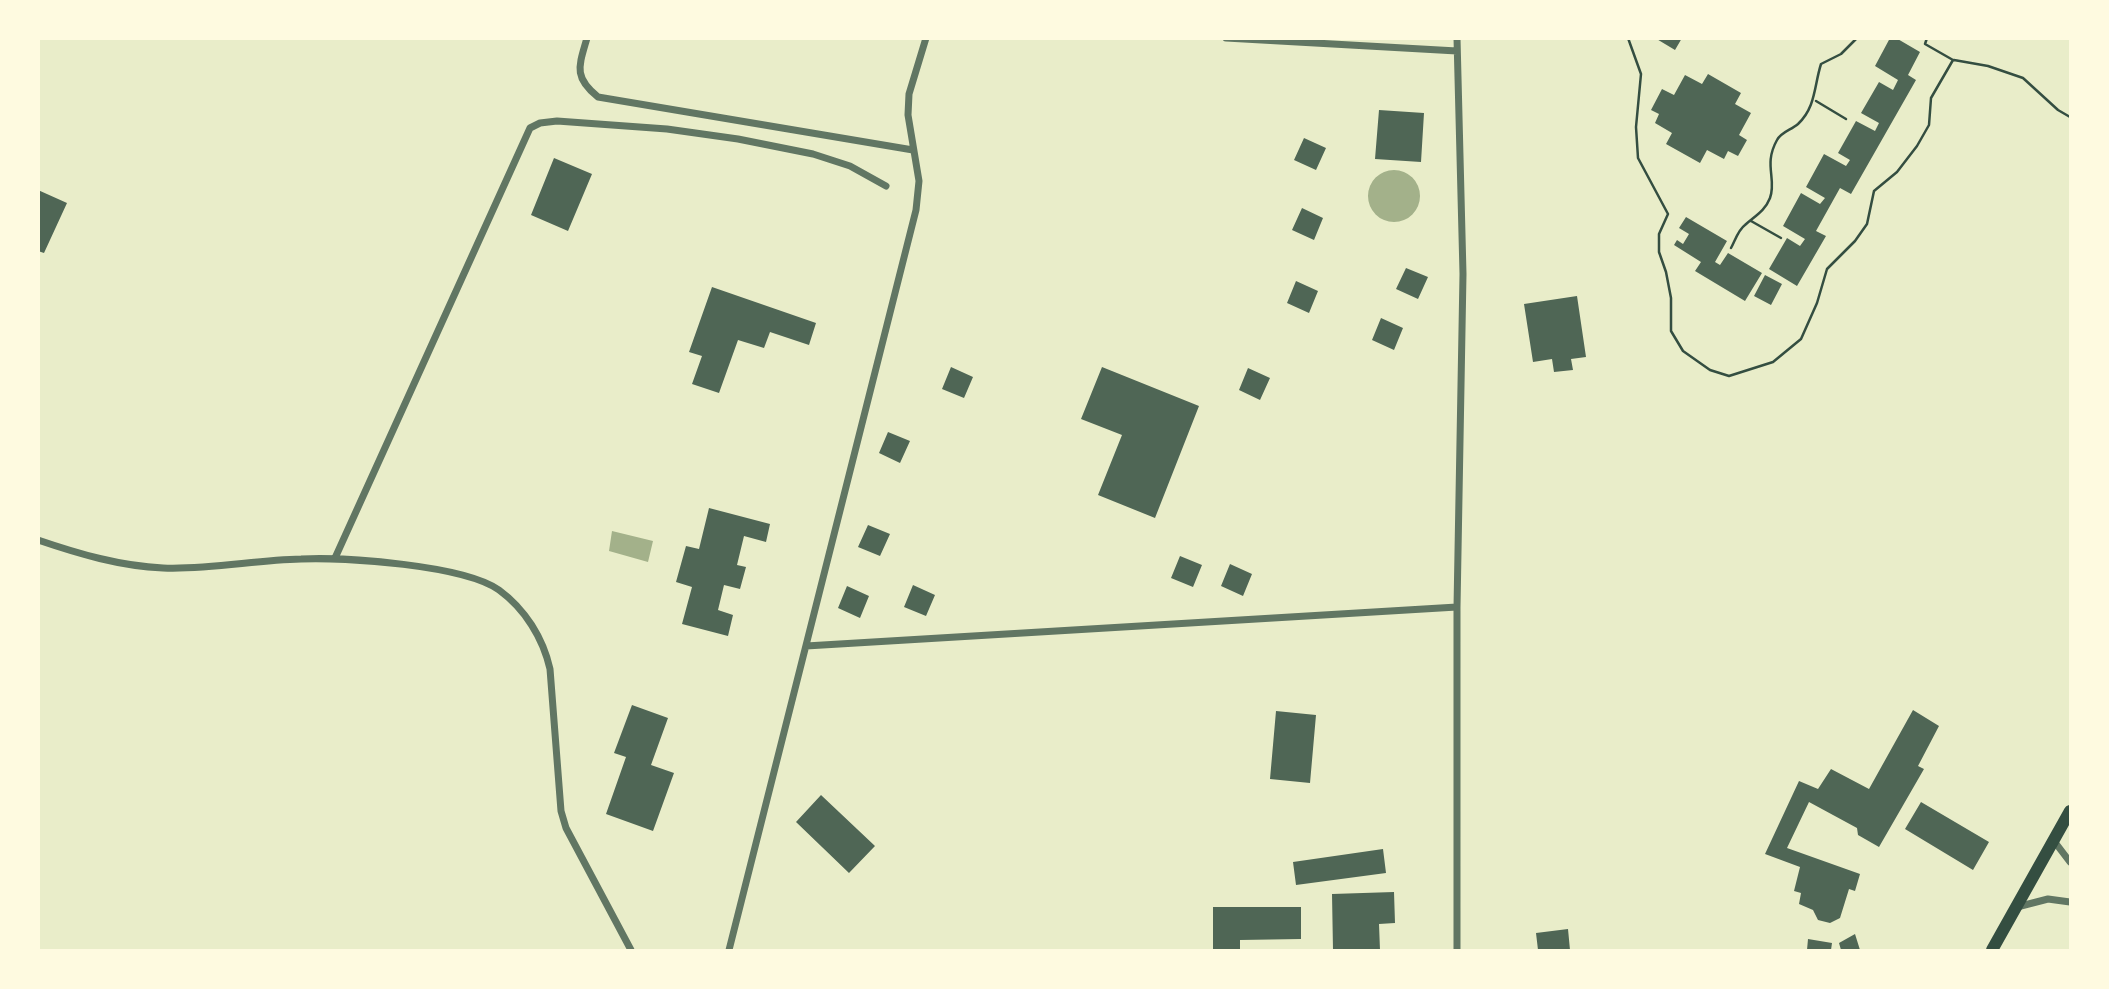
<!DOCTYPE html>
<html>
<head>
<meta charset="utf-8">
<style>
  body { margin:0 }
  #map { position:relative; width:2109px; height:989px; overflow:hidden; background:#e9edc9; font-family:Jost,sans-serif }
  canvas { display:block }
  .frame { position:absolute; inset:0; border:40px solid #fefae0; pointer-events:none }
</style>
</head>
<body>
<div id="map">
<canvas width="2109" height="989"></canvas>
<div class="frame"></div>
</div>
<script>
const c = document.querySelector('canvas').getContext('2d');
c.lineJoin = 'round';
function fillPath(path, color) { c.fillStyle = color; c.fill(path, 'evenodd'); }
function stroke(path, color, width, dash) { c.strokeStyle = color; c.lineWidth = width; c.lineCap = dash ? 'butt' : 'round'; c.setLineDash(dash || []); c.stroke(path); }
fillPath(new Path2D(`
  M1368 196a26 26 0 1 1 52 0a26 26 0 1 1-52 0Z
  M612 531 653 541 648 562 609 551Z`), '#a3b18a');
fillPath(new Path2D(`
  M1655 38H1682L1675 50Z
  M1890 38H1896L1920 52 1908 75 1916 80 1851 194 1840 188 1816 231 1826 236 1797 286 1769 269 1787 238 1800 246 1805 239 1783 226 1801 193 1820 204 1825 198 1806 187 1824 154 1846 166 1850 160 1838 153 1856 121 1875 131 1879 123 1861 113 1879 82 1893 90 1898 80 1875 66Z
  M1708 74 1741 93 1735 104 1751 113 1739 135 1747 140 1738 156 1728 151 1724 159 1707 150 1700 163 1666 144 1672 133 1655 123 1659 114 1651 110 1662 89 1674 95 1685 75 1702 84Z
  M1379 110 1424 113 1421 162 1375 159Z
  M1304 138 1326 148 1316 170 1294 160Z
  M554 158 592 174 568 231 531 215Z
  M38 190 67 203 44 253 38 251Z
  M1302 208 1323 218 1314 240 1292 230Z
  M1686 217 1727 241 1715 262 1720 265 1728 253 1762 273 1745 301 1695 271 1701 262 1674 245 1677 240 1683 244 1689 234 1679 228Z
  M1406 268 1428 277 1418 299 1396 289Z
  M1765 275 1782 284 1771 305 1754 296Z
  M1296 281 1318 291 1309 313 1287 303Z
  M712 287 816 323 809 345 770 332 764 348 738 340 719 393 692 384 702 356 689 352Z
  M1577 296 1586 357 1571 359 1573 370 1554 372 1552 359 1533 362 1524 304Z
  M1381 318 1403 328 1394 350 1372 340Z
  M951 367 973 377 964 398 942 389Z
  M1102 367 1199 406 1155 518 1098 495 1122 435 1081 419Z
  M1248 368 1270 378 1260 400 1239 390Z
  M888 432 910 441 900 463 879 453Z
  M709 508 770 524 766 542 744 536 737 565 746 567 740 589 724 585 718 610 733 615 728 636 682 624 692 587 676 582 686 546 699 549Z
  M868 525 890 534 880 556 858 547Z
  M1180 556 1202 565 1193 587 1171 578Z
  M1230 564 1252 574 1243 596 1221 586Z
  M913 585 935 595 926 616 904 607Z
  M847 586 869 596 860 618 838 608Z
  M632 705 668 718 651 765 674 773 653 831 606 814 626 757 614 753Z
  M1913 710 1939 726 1918 766 1924 769 1879 847 1858 835 1857 828 1809 802 1787 848 1860 874 1855 891 1849 889 1840 918 1830 923 1818 920 1813 910 1799 904 1801 893 1794 891 1800 867 1765 854 1799 781 1818 789 1831 769 1869 789Z
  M1276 711 1316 715 1310 783 1270 779Z
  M821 795 875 846 849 873 796 822Z
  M1921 802 1989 842 1973 870 1905 829Z
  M1383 849 1386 873 1296 885 1293 862Z
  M1394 892 1395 923 1379 924 1380 950H1333L1332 894Z
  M1213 907H1301V939L1240 940V950H1213Z
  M1568 929 1570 950H1538L1536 933Z
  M1855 934 1860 950H1841L1839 943Z
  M1808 939 1832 943 1831 950H1807Z`), '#4f6655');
stroke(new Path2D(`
  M1628 38 1641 74 1636 127 1638 158 1668 214 1659 234V252L1666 272 1671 298V331L1683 351 1710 370 1729 376 1773 362 1801 339 1817 303 1827 269 1855 241 1867 224 1874 191 1897 172 1917 146 1929 125 1931 98 1953 60 1925 44 1927 38
  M1954 60 1988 66 2023 78 2058 110 2070 117
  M1816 101 1846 119
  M1751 221 1781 238
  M1731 248C1735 241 1738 230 1745 225 1755 216 1765 211 1770 198 1777 179 1763 165 1777 140 1781 132 1791 130 1798 124 1816 107 1814 86 1821 64L1841 54 1857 38`), '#344e41', 2.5);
stroke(new Path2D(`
  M587 38C579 66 573 77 598 97L913 150
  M1226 38 1457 51
  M1457 38 1463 274 1457 607V950
  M38 540C79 554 120 566 163 568 209 570 255 560 301 559 345 557 464 565 499 590 525 609 543 638 550 669L561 811 566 828 631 950
  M335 558 530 128 540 123 557 121 667 129 738 139 813 154 850 166 886 186
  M806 646 1457 607
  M2054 841 2070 862
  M2017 907 2048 899 2070 902
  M729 950 916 210 919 181 908 115 909 94 926 38`), '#617663', 7);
stroke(new Path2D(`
  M1992 950 2070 811`), '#344e41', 12);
</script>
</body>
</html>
